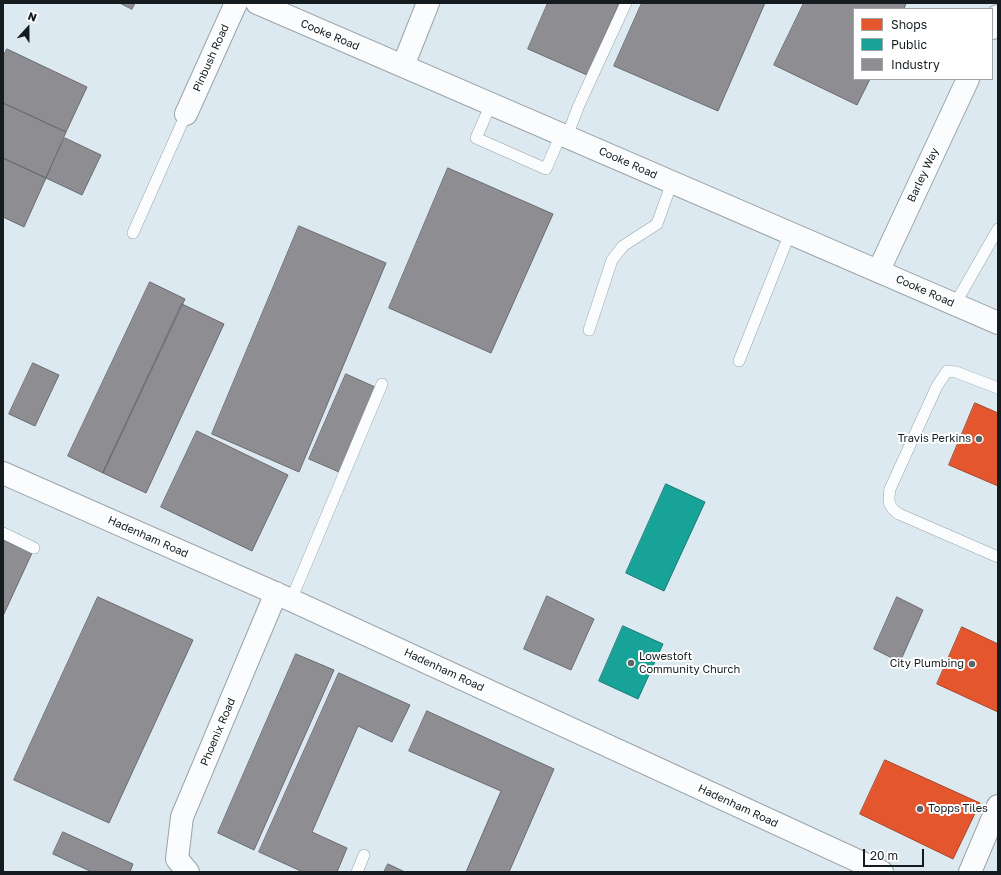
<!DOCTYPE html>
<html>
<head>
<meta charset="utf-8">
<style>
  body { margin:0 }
  #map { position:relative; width:1001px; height:875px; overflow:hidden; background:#dde9f0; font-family:"Golos Text",sans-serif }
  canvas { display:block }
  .frame { position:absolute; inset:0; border:4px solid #141c20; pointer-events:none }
  .legend { position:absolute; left:853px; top:8px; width:140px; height:72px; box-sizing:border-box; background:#fff; border:1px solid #a1a4a6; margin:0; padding:5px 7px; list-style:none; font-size:12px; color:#141c20 }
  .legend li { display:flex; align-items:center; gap:8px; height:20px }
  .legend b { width:20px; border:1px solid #a1a4a6 }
  .north { position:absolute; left:8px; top:8px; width:40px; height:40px; -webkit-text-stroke:3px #fff; paint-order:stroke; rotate:21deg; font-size:11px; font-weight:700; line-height:16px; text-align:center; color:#141c20 }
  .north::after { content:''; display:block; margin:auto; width:14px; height:18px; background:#141c20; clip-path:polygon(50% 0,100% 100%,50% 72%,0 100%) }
  .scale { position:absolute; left:863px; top:849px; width:61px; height:18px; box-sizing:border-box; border:2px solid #141c20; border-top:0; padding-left:5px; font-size:12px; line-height:14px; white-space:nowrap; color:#141c20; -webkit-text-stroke:3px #fff; paint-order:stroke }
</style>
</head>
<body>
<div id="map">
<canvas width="1001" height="875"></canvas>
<div class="frame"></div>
<ul class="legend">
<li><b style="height:11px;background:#e4572e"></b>Shops</li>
<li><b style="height:11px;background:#17a398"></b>Public</li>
<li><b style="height:11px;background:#8d8d92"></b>Industry</li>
</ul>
<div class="north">N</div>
<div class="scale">20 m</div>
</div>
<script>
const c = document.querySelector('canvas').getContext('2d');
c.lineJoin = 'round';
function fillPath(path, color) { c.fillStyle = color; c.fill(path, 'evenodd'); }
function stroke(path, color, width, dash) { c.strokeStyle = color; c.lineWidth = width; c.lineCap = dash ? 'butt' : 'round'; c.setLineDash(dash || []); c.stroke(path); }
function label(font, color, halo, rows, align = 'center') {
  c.font = font + ' "Golos Text",sans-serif'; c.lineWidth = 4; c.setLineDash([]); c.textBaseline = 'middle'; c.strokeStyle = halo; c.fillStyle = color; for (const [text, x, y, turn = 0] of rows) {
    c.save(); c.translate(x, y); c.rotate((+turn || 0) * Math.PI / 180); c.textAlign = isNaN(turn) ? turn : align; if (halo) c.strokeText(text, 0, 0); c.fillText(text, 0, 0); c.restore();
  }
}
const shops = new Path2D(`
  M975 403 998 413V486L949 465Z
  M962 627 998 644V712L937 684Z
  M885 760 980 803 953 859 860 814Z`);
fillPath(shops, '#e4572e');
stroke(shops, '#a6452a', 1);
const public = new Path2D(`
  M666 484 705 502 664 591 626 573Z
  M623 626 663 644 638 699 599 681Z`);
fillPath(public, '#17a398');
stroke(public, '#167a74', 1);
const industry = new Path2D(`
  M120 3H135L132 9Z
  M548 3H619L587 75 528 49Z
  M642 3H765L718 111 614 66Z
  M804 3H906L904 9H854V79H870L857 105 774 65Z
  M7 49 87 87 66 132 3 103V57Z
  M3 103 66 132 46 178 3 158Z
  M65 138 101 155 82 195 46 178Z
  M3 158 46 178 24 227 3 217Z
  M448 168 553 214 491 353 389 308Z
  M299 226 386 263 299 472 212 434Z
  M150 282 185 299 103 473 68 456Z
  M182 304 224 324 146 493 103 473Z
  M33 363 59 375 35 426 9 414Z
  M346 374 375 387 339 472 309 459Z
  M197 431 288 475 252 551 161 507Z
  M3 540 32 553 3 616Z
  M547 596 594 619 571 670 524 649Z
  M98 597 193 640 109 823 14 780Z
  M897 597 923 610 900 662 874 649Z
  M296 654 334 670 254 850 218 833Z
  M339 673 410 705 392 742 358 726 312 832 347 848 337 872H303L259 852Z
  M427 711 554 769 509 872H466L501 791 409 751Z
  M63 832 133 864 130 872H92L53 854Z
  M388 864 405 872H384Z`);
fillPath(industry, '#8d8d92');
stroke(industry, '#696b70', 1);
const service = new Path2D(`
  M491 104 476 138 546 169 561 134
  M567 136 579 105 626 3
  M133 233 186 114
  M955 304 998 229
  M589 330 612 260 623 246 657 224 672 182
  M739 361 790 233
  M998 388 956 372 947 371 937 386 890 489C888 501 888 507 899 514L998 557
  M3 533 34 548
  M291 600 382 384
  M357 872 364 855`);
const minor = new Path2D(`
  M257 3 998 323
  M992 28 998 16
  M403 66 428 3
  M186 114 236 3
  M879 270 968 79
  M3 473 291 600 882 872
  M188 872 177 859 182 817 276 593`);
const tertiary = new Path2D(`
  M970 872 998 806`);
stroke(service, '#9aa3a8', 12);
stroke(minor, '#9aa3a8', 24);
stroke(tertiary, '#9aa3a8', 24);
stroke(service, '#fafcfd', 11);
stroke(minor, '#fafcfd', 22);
stroke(tertiary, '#fafcfd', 22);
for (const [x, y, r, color] of [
  [979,439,4,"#5a6469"],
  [631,663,4,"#5a6469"],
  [972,664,4,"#5a6469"],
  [920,809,4,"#5a6469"]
]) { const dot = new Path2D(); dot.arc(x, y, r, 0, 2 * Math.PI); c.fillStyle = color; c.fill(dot); stroke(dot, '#fff', 1.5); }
label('11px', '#141c20', '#fff', [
  ["Cooke Road",330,35,23],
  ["Pinbush Road",211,58,-66],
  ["Cooke Road",628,163,24],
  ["Barley Way",923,175,-65],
  ["Cooke Road",925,291,24],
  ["Hadenham Road",148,537,24],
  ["Hadenham Road",444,670,25],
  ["Phoenix Road",218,732,-67],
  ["Hadenham Road",738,806,25]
]);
label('11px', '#141c20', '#fff', [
  ["Travis Perkins",971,439],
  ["Lowestoft",639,657,"left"],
  ["Community Church",639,670,"left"],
  ["City Plumbing",964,664],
  ["Topps Tiles",928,809,"left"]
], 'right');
</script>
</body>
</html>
